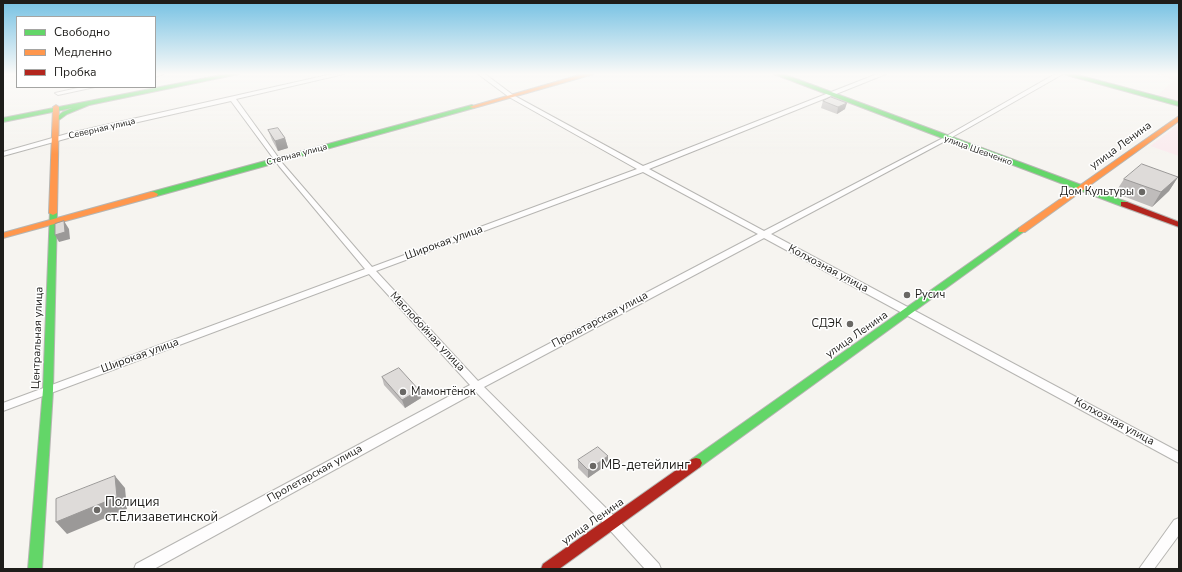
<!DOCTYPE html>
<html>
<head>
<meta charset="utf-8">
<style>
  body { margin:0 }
  #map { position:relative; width:1182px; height:572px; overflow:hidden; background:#f6f4f0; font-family:"Nunito Sans",sans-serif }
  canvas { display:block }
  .frame { position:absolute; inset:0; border:4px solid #1e1d1a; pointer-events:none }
  .legend { position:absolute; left:16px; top:16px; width:140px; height:72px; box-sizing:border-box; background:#fff; border:1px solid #a5a5a3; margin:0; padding:5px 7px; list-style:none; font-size:12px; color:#1e1d1a }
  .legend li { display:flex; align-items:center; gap:8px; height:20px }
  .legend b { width:20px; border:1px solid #a5a5a3 }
</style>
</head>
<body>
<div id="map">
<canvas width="1182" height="572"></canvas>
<div class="frame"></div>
<ul class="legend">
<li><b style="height:5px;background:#63d668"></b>Свободно</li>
<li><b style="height:5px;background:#ff974d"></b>Медленно</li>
<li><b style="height:5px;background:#b3261e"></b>Пробка</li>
</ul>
</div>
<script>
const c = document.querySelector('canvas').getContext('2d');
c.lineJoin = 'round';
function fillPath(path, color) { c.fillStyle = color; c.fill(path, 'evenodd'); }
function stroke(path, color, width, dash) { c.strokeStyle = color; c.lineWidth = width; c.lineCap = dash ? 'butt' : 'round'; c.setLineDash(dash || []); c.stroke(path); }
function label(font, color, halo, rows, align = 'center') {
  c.font = font + ' "Nunito Sans",sans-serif'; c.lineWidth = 3; c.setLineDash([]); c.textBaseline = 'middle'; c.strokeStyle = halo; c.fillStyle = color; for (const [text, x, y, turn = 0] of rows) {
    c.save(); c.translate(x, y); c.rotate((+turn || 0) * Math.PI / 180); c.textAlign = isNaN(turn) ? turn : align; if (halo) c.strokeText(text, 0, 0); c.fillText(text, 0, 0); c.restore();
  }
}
fillPath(new Path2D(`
  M1156 74H1179V102L1157 96 1174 80Z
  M1179 124V156L1150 146Z`), '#faebee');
const street = new Path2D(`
  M155 74H163L155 77Z
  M332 74H344L236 99 283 164 372 267 637 169 509 97 478 74H485L513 95 643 166 877 74H886L649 169 764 231 943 138 1055 74H1063L947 140 771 234 1179 452V463L764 238 484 387 617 519 659 564 661 569H645L607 527 476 392 154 569H134L136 564 470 385 369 274 3 411V403L365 269 279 166 231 101 72 137 3 156V152L70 133ZM643 172 758 234 478 381 376 271Z
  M82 87H95L58 95 55 93Z
  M1179 518V535L1154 569H1139L1174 520Z`);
const fast = new Path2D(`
  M226 74H239L89 105 67 114 56 122 54 121V119L63 112 72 108 3 122V118Z
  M774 74H783L1127 202 1128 204 1124 206H1121Z
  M1063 74H1074L1179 102V106Z
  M472 105 475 107 474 108 157 196H154L150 194 151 192Z
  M50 211H56L57 213 53 390 42 569H28L43 390Z
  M1019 228H1022L1026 230 700 467 696 468 692 467 690 463 692 459Z`);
const slow = new Path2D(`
  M583 74H594L474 108 469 107Z
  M56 105 59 107 57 213 53 215 49 213 53 107Z
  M1179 116V121L1025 232H1019L1018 230 1019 228Z
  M151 192H154L158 194 157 196 3 238V233Z`);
const jam = new Path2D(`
  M1121 202H1127L1179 222V227L1121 206Z
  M696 458 700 459 702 463 700 467 559 569H541L543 564 692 459Z`);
stroke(street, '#b6b5b2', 2);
stroke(fast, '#b6b5b2', 2);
stroke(slow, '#b6b5b2', 2);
stroke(jam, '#b6b5b2', 2);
fillPath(street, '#fefdfd');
fillPath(fast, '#63d668');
fillPath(slow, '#ff974d');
fillPath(jam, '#b3261e');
fillPath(new Path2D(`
  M823 101 845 109 837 114 821 108Z
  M268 130 285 138 288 148 278 151 272 140Z
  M1178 177 1169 191 1152 207 1115 193 1124 179Z
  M382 377 421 398 405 408 384 385Z
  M578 460 608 464 588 478 578 468Z`), '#bfbcbb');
fillPath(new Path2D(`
  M847 103 845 109 837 114 838 107Z
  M285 138 288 148 278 151 275 141Z
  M1178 177 1169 191 1152 207 1161 192Z
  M64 221 69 229 70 239 59 242 55 235Z
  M419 390 421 398 405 408 402 400Z
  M608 456V464L588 478V470Z
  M115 476 125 488 127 509 67 534 56 522Z`), '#9b9998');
const building = new Path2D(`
  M831 97 847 103 838 107 823 101Z
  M278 128 285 138 275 141 268 130Z
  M1142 164 1178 177 1161 192 1124 179Z
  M64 221 65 232 55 235V224Z
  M399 368 419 390 402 400 382 377Z
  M598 447 608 456 588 470 578 460Z
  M115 476 117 497 56 522V499Z`);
fillPath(building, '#dedbd9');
stroke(building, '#9b9998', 1);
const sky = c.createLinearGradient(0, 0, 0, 154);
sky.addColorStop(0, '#75c1e3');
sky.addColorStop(0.48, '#fbfaf8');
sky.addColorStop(1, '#fbfaf800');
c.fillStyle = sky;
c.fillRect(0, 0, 1182, 154);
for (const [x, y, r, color] of [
  [1142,192,4,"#6a6865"],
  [907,295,4,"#6a6865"],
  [850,324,4,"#6a6865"],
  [403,392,4,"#6a6865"],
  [593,466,4,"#6a6865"],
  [97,510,4,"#6a6865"]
]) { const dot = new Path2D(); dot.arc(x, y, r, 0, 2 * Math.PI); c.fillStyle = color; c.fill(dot); stroke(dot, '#fff', 1.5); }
label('9px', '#1e1d1a', '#fff', [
  ["Северная улица",102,129,-13],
  ["улица Шевченко",978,151,20],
  ["Степная улица",297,155,-15]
]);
label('11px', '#1e1d1a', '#fff', [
  ["улица Ленина",1121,146,-36],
  ["Широкая улица",444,243,-20],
  ["Колхозная улица",828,269,28],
  ["Пролетарская улица",600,320,-28],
  ["Маслобойная улица",427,332,47],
  ["улица Ленина",857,335,-35],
  ["Центральная улица",38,338,-88],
  ["Широкая улица",140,356,-20],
  ["Колхозная улица",1114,422,28],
  ["Пролетарская улица",315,474,-29],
  ["улица Ленина",593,522,-35]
]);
label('11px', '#1e1d1a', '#fff', [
  ["Дом Культуры",1134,192],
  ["Русич",915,295,"left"],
  ["СДЭК",842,324],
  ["Мамонтёнок",411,392,"left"]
], 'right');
label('13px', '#1e1d1a', '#fff', [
  ["MB-детейлинг",601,466],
  ["Полиция",105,503],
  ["ст.Елизаветинской",105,518]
], 'left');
</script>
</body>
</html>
